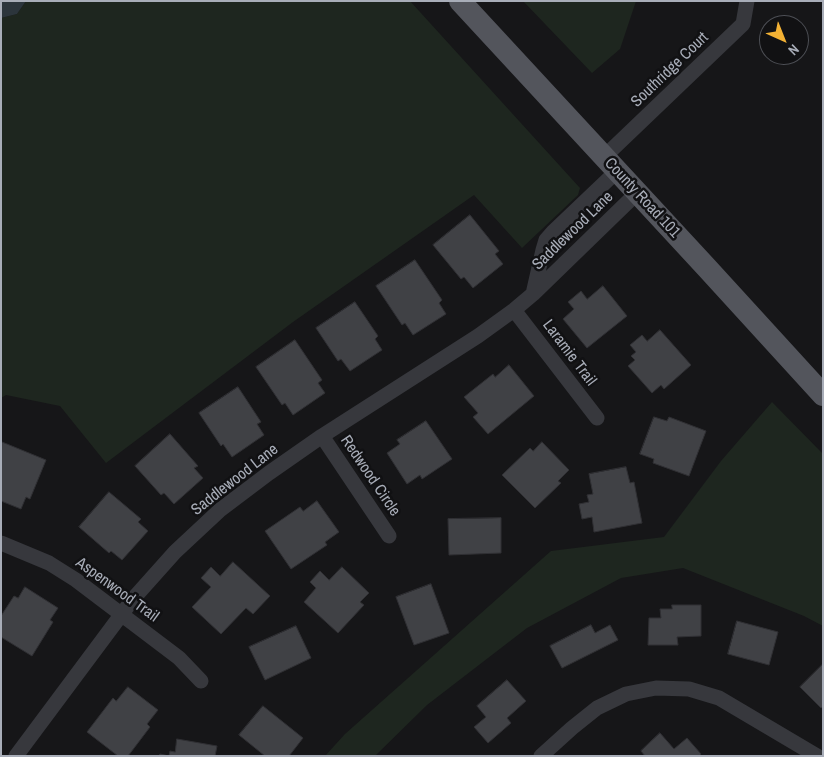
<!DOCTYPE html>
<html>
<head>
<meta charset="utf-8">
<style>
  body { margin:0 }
  #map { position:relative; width:824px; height:757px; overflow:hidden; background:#161618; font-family:"Archivo Narrow",sans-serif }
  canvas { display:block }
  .frame { position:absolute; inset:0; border:2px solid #a8adb8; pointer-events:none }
  .north { position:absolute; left:759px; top:15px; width:50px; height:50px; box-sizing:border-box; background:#111113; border:1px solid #4d4f55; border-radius:50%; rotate:136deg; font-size:14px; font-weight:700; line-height:20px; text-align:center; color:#a8adb8 }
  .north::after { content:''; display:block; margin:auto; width:18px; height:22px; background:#f2b134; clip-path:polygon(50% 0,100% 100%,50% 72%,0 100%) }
</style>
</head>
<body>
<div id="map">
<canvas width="824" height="757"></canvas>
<div class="frame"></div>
<div class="north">N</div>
</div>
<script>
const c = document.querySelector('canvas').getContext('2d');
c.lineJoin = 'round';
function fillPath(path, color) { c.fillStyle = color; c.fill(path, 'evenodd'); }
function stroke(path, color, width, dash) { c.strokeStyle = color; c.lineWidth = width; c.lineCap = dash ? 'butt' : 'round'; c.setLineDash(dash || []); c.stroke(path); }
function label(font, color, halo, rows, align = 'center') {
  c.font = font + ' "Archivo Narrow",sans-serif'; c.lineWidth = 5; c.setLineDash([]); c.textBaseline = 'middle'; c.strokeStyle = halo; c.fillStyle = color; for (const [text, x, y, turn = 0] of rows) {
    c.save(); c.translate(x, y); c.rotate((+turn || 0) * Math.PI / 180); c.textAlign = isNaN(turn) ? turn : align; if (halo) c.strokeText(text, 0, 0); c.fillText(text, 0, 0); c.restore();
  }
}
fillPath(new Path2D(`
  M26 1H410L580 188 578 195 522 248 474 195 293 322 106 463 60 406 6 395 1 398V18L17 14Z
  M523 1H636L620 49 592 73Z
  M772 402 823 454V626L804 616 683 568 621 578 527 628 427 705 375 756H325L345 734 551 551 664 537 721 461Z`), '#1e261f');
fillPath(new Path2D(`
  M1 1H26L17 14 1 18Z`), '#2c353c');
const building = new Path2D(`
  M470 215 499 251 495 254 503 264 473 288 464 277 461 279 433 245Z
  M415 260 442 300 439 303 446 314 413 335 405 323 402 325 376 286Z
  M603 286 627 316 587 348 563 319 574 309 568 302 581 291 587 299Z
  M355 302 378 336 375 339 382 350 350 371 341 359 338 361 316 328Z
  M660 330 691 365 664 389 661 385 652 393 628 366 635 360 631 356 636 352 630 345 642 335 647 341Z
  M295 340 322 380 318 383 325 393 293 415 285 403 282 405 256 367Z
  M509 365 534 396 488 434 473 417 478 413 464 397 493 374 495 377Z
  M238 387 261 422 257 424 264 435 232 457 223 444 221 446 199 413Z
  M654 417 667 421 669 417 706 431 689 476 653 463 654 459 640 454Z
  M426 421 452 459 422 479 420 475 407 484 387 453 400 444 397 440Z
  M170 434 198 466 194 468 203 478 174 504 164 493 161 495 135 466Z
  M2 442 46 460 30 499 26 497 21 509 1 501Z
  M542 442 569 470 558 481 561 483 535 508 502 475 530 448 533 451Z
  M626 467 630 483 634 482 642 523 594 532 592 517 582 519 579 504 589 502 587 495 593 494 589 474Z
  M109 492 141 519 138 522 148 531 122 560 111 551 109 553 79 527Z
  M317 501 339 532 325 542 327 545 291 569 265 531 300 507 303 511Z
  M501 518V553L449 555 448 519Z
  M233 562 270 596 253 614 246 608 221 634 192 607 211 587 201 578 211 567 220 576Z
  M342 567 369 593 360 602 364 605 338 633 304 602 316 588 310 582 320 571 329 580Z
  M431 584 449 633 414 645 396 597Z
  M25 587 58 608 50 620 53 622 32 656 1 637V616L14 596 18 598Z
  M672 605H701V636L677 637 678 645H648L649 618H661L660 609H672Z
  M737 621 778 632 769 665 728 654Z
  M591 625 595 633 610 625 618 640 562 668 550 646Z
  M296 626 311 658 265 680 249 647Z
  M823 664V706L821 708 800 687Z
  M507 680 526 701 507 718 511 723 488 743 474 727 486 717 477 706Z
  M128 687 158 710 147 724 150 727 128 756H118L87 732 113 698 116 701Z
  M263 706 303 738 289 756H265L239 735Z
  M660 733 674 749 687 738 701 754 699 756H645L641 751Z
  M177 739 217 746 215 756H159L160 754 169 756 170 751 175 752Z`);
fillPath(building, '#404145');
stroke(building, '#303034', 1);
stroke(new Path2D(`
  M604 157 743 24 747 1
  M533 294 543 250 546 240 553 232 617 171
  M514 310 597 418
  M322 436 389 536
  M1 543 49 563 76 580 179 658 201 681
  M16 756 133 599 175 552 220 510 269 473 322 436 478 336 514 310 533 294 637 193
  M541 756 572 728 597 708 626 694 656 688 689 689 719 698 817 756`), '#37383d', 15);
stroke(new Path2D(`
  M460 1 707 268 823 395`), '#53555c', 22);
label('16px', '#a8adb8', '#111113', [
  ["Southridge Court",670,70,-44],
  ["County Road 101",642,198,47],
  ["Saddlewood Lane",573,231,-44],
  ["Laramie Trail",569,353,53],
  ["Redwood Circle",370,476,56],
  ["Saddlewood Lane",235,480,-38],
  ["Aspenwood Trail",117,590,36]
]);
</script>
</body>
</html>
